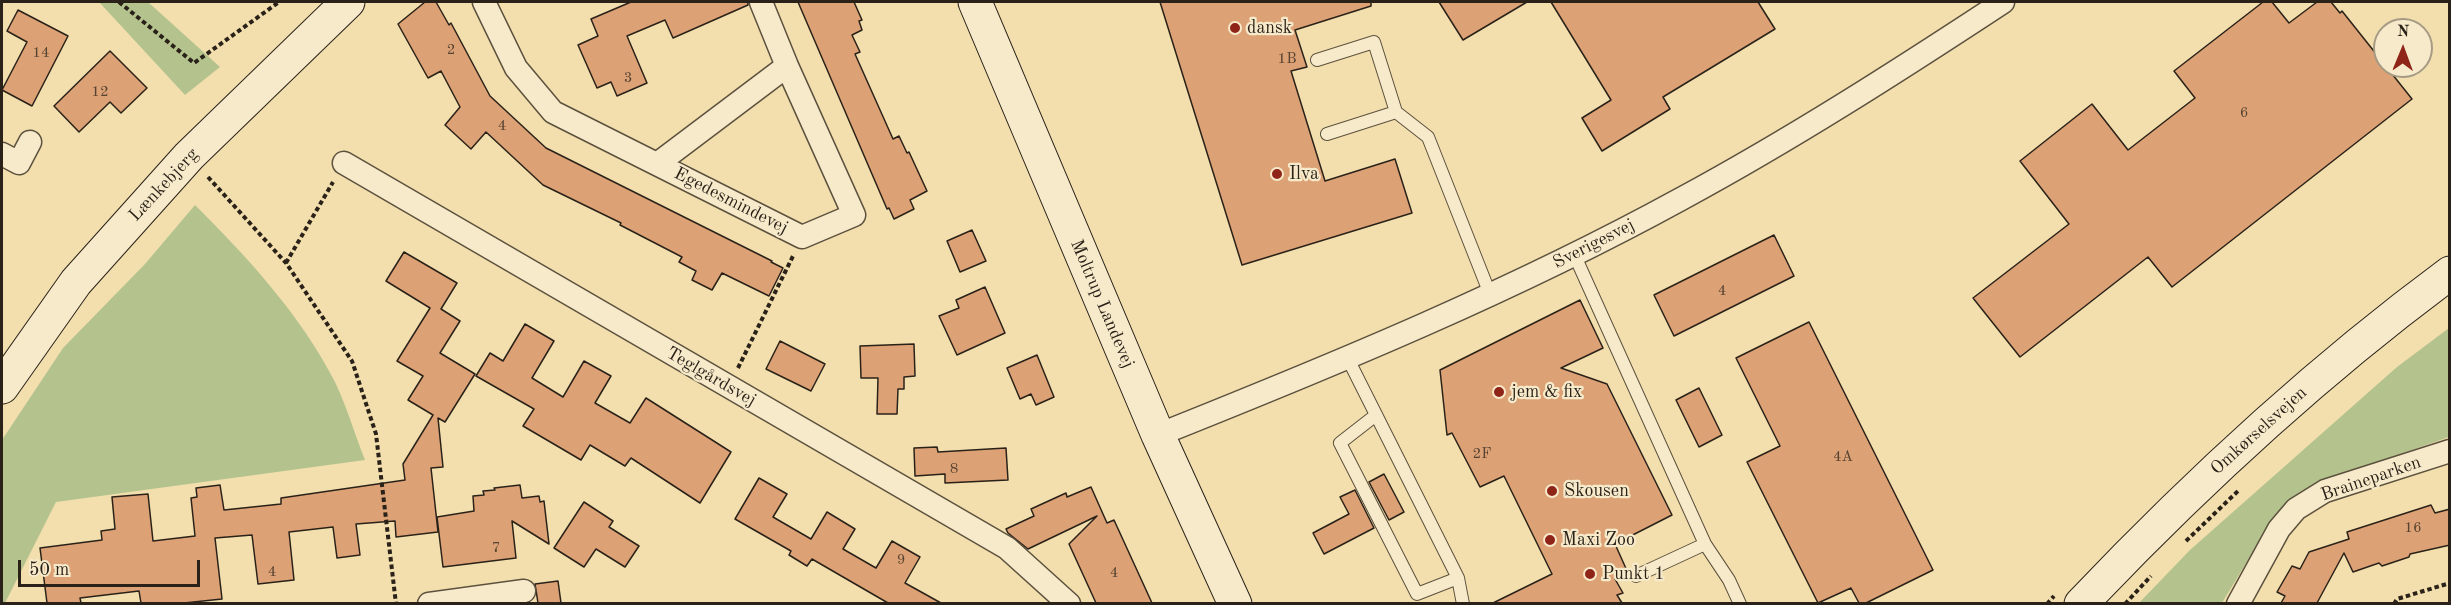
<!DOCTYPE html>
<html>
<head>
<meta charset="utf-8">
<style>
  body { margin:0 }
  #map { position:relative; width:2451px; height:605px; overflow:hidden; background:#f2dfad; font-family:"Old Standard TT",serif }
  canvas { display:block }
  .frame { position:absolute; inset:0; border:3px solid #2a2219; pointer-events:none }
  .north { position:absolute; left:2373px; top:18px; width:60px; height:60px; box-sizing:border-box; background:#f7eaca; border:2px solid #a59a83; border-radius:50%; rotate:1deg; font-size:16px; font-weight:700; line-height:24px; text-align:center; color:#2a2219 }
  .north::after { content:''; display:block; margin:auto; width:21px; height:27px; background:#8f2418; clip-path:polygon(50% 0,100% 100%,50% 72%,0 100%) }
  .scale { position:absolute; left:18px; top:560px; width:182px; height:27px; box-sizing:border-box; border:3px solid #2a2219; border-top:0; padding-left:8px; font-size:18px; line-height:21px; white-space:nowrap; color:#2a2219; -webkit-text-stroke:4px #f7eaca; paint-order:stroke }
</style>
</head>
<body>
<div id="map">
<canvas width="2451" height="605"></canvas>
<div class="frame"></div>
<div class="north">N</div>
<div class="scale">50 m</div>
</div>
<script>
const c = document.querySelector('canvas').getContext('2d');
c.lineJoin = 'round';
function fillPath(path, color) { c.fillStyle = color; c.fill(path, 'evenodd'); }
function stroke(path, color, width, dash) { c.strokeStyle = color; c.lineWidth = width; c.lineCap = dash ? 'butt' : 'round'; c.setLineDash(dash || []); c.stroke(path); }
function label(font, color, halo, rows, align = 'center') {
  c.font = font + ' "Old Standard TT",serif'; c.lineWidth = 4.5; c.setLineDash([]); c.textBaseline = 'middle'; c.strokeStyle = halo; c.fillStyle = color; for (const [text, x, y, turn = 0] of rows) {
    c.save(); c.translate(x, y); c.rotate((+turn || 0) * Math.PI / 180); c.textAlign = isNaN(turn) ? turn : align; if (halo) c.strokeText(text, 0, 0); c.fillText(text, 0, 0); c.restore();
  }
}
fillPath(new Path2D(`
  M99 2H148L220 67 185 95Z
  M195 205C248 258 300 314 335 382 347 407 355 435 365 460L56 502 5 603H2V440L63 348 145 264Z
  M2449 328V437L2315 484 2274 517 2222 603 2138 604 2190 550 2397 367Z`), '#b4c38e');
const building = new Path2D(`
  M425 2H436L449 25 451 23 490 96 546 148 772 261 771 262 783 268 769 296 722 273 712 290 692 280 696 271 679 262 682 257 620 225 621 223 543 185 486 132 471 149 445 125 460 107 441 71 428 78 398 24Z
  M631 2H748V5L673 38 665 20 627 36 647 83 617 96 611 82 597 88 578 45 598 36 591 19Z
  M798 2H854L862 20 859 21 862 30 852 35 860 52 855 54 893 139 899 136 907 153 909 152 927 191 910 200 914 209 894 219 889 208 887 209Z
  M1160 2H1371V6L1295 30 1307 67 1291 71 1325 181 1395 159 1412 213 1242 265Z
  M1439 2H1527L1463 40Z
  M1551 2H1758L1775 29 1663 97 1670 109 1602 151 1582 118 1611 100Z
  M2263 2H2272L2289 23 2317 2H2331L2340 13 2342 11 2412 99 2172 287 2148 257 2020 357 1973 298 2069 224 2020 161 2092 104 2128 150 2195 98 2174 71Z
  M18 10 68 36 32 106 2 90 27 42 7 31Z
  M110 51 147 88 121 113 110 102 79 132 54 106Z
  M972 230 986 261 960 272 947 241Z
  M1774 235 1794 276 1674 336 1654 295Z
  M404 252 457 283 441 309 460 321 440 353 475 374 445 422 438 418 443 467 431 468 438 532 396 537 395 521 356 524 360 555 337 558 333 527 289 532 294 580 258 584 252 535 215 538 222 599 184 603H141L139 591 80 598 81 603H47L40 548 102 540 101 531 115 529 112 497 148 494 153 541 195 536 191 498 197 497 196 488 220 485 224 510 281 504V498L405 480 403 464 433 415 408 400 423 376 397 361 430 308 386 281Z
  M985 287 1005 333 957 355 939 316 959 308 956 300Z
  M1580 300 1603 348 1561 368 1607 384 1672 515 1615 544 1628 573 1615 579 1623 593 1617 595 1622 603H1493L1552 574 1504 476 1480 487 1452 433 1447 435 1440 370Z
  M1809 322 1933 570 1866 603H1859L1851 588 1818 603 1747 462 1780 446 1736 358Z
  M525 324 554 341 532 378 563 397 584 361 611 376 595 403 630 423 646 398 731 452 700 503 631 458 625 466 590 445 581 460 523 426 534 409 476 376 490 353 503 361Z
  M780 341 825 364 811 391 766 369Z
  M914 344 915 376 904 377V389H898L897 414H877L878 378H861L860 346Z
  M1037 355 1054 397 1036 405 1031 394 1020 399 1007 368Z
  M1699 388 1722 435 1699 447 1676 400Z
  M937 447 938 452 1006 448 1008 480 945 483V474L915 476 914 448Z
  M1384 474 1404 512 1389 520 1369 482Z
  M759 478 787 494 773 517 811 539 827 512 855 529 843 549 876 568 892 541 920 557 905 583 941 603H888L812 559 807 566 789 555 791 551 735 519Z
  M520 485 522 498 539 496 540 502 544 501 549 544 512 521 516 558 443 567 437 517 474 511 473 496 484 495 483 491 495 490 494 488Z
  M1091 487 1107 523 1114 520 1152 603H1096L1069 544 1097 516 1028 549 1008 533 1006 529 1034 516 1031 509 1066 493 1067 497Z
  M1355 490 1374 528 1324 554 1313 533 1349 514 1340 497Z
  M584 502 613 521 609 527 639 546 625 567 596 549 584 567 554 548Z
  M2431 505 2435 513 2450 509V545L2410 554 2409 557 2382 566 2379 563 2353 572 2344 553 2317 603H2281L2285 596 2277 592 2292 566 2300 569 2309 552 2349 539 2347 532Z
  M558 581 561 603H538L535 584Z`);
fillPath(building, '#dca175');
stroke(building, '#2a2219', 1.5);
const lane = new Path2D(`
  M1317 60 1374 42 1396 112
  M1327 134 1396 112 1428 137 1490 294
  M1574 254 1705 544 1636 576
  M1348 359 1458 578 1463 604
  M1376 415 1340 443 1417 594 1458 578
  M1705 544 1729 580 1740 604`);
const street = new Path2D(`
  M484 2 516 68 553 112 802 237 854 215 787 66 761 2
  M2 154 19 163 30 142
  M344 163 1007 548 1069 604
  M657 164 787 66
  M1158 435C1336 364 1513 291 1681 199 1792 139 1898 71 2003 2
  M429 604 524 591
  M2238 604 2279 529 2296 509 2325 491 2450 451`);
const secondary = new Path2D(`
  M975 2 1158 435 1235 604
  M2 387 76 282 189 156 348 2
  M2081 604C2195 484 2316 372 2450 273`);
stroke(lane, '#5c513e', 14);
stroke(street, '#5c513e', 25);
stroke(secondary, '#2a2219', 35);
stroke(new Path2D(`
  M119 2 194 63 279 2
  M208 177 286 263 352 361 376 434 396 604
  M286 263 333 182
  M738 368 793 256
  M2186 541 2239 490
  M2047 604 2054 596
  M2125 604 2151 576
  M2394 604 2397 599 2450 583`), '#2a2219', 4, [4.5, 3]);
stroke(lane, '#f7eaca', 12);
stroke(street, '#f7eaca', 22);
stroke(secondary, '#f7eaca', 33);
for (const [x, y, r, color] of [
  [1235,28,6,"#8f2418"],
  [1277,174,6,"#8f2418"],
  [1499,392,6,"#8f2418"],
  [1552,491,6,"#8f2418"],
  [1550,540,6,"#8f2418"],
  [1590,574,6,"#8f2418"]
]) { const dot = new Path2D(); dot.arc(x, y, r, 0, 2 * Math.PI); c.fillStyle = color; c.fill(dot); stroke(dot, '#f7eaca', 2); }
label('15px', '#564230', null, [
  ["2",451,50],
  ["14",41,53],
  ["1B",1287,59],
  ["3",628,78],
  ["12",100,92],
  ["6",2244,113],
  ["4",502,126],
  ["4",1722,291],
  ["2F",1482,454],
  ["4A",1843,457],
  ["8",954,469],
  ["16",2413,528],
  ["7",496,548],
  ["9",901,560],
  ["4",272,572],
  ["4",1114,573]
]);
label('18px', '#2a2219', '#f7eaca', [
  ["dansk",1247,28],
  ["Ilva",1289,174],
  ["jem & fix",1511,392],
  ["Skousen",1564,491],
  ["Maxi Zoo",1562,540],
  ["Punkt 1",1602,574]
], 'left');
label('18px', '#2a2219', '#f7eaca', [
  ["Lænkebjerg",164,185,-47],
  ["Egedesmindevej",731,201,27],
  ["Sverigesvej",1594,244,-27],
  ["Moltrup Landevej",1102,304,67],
  ["Teglgårdsvej",711,377,30],
  ["Omkørselsvejen",2259,431,-42],
  ["Braineparken",2371,479,-19]
]);
</script>
</body>
</html>
